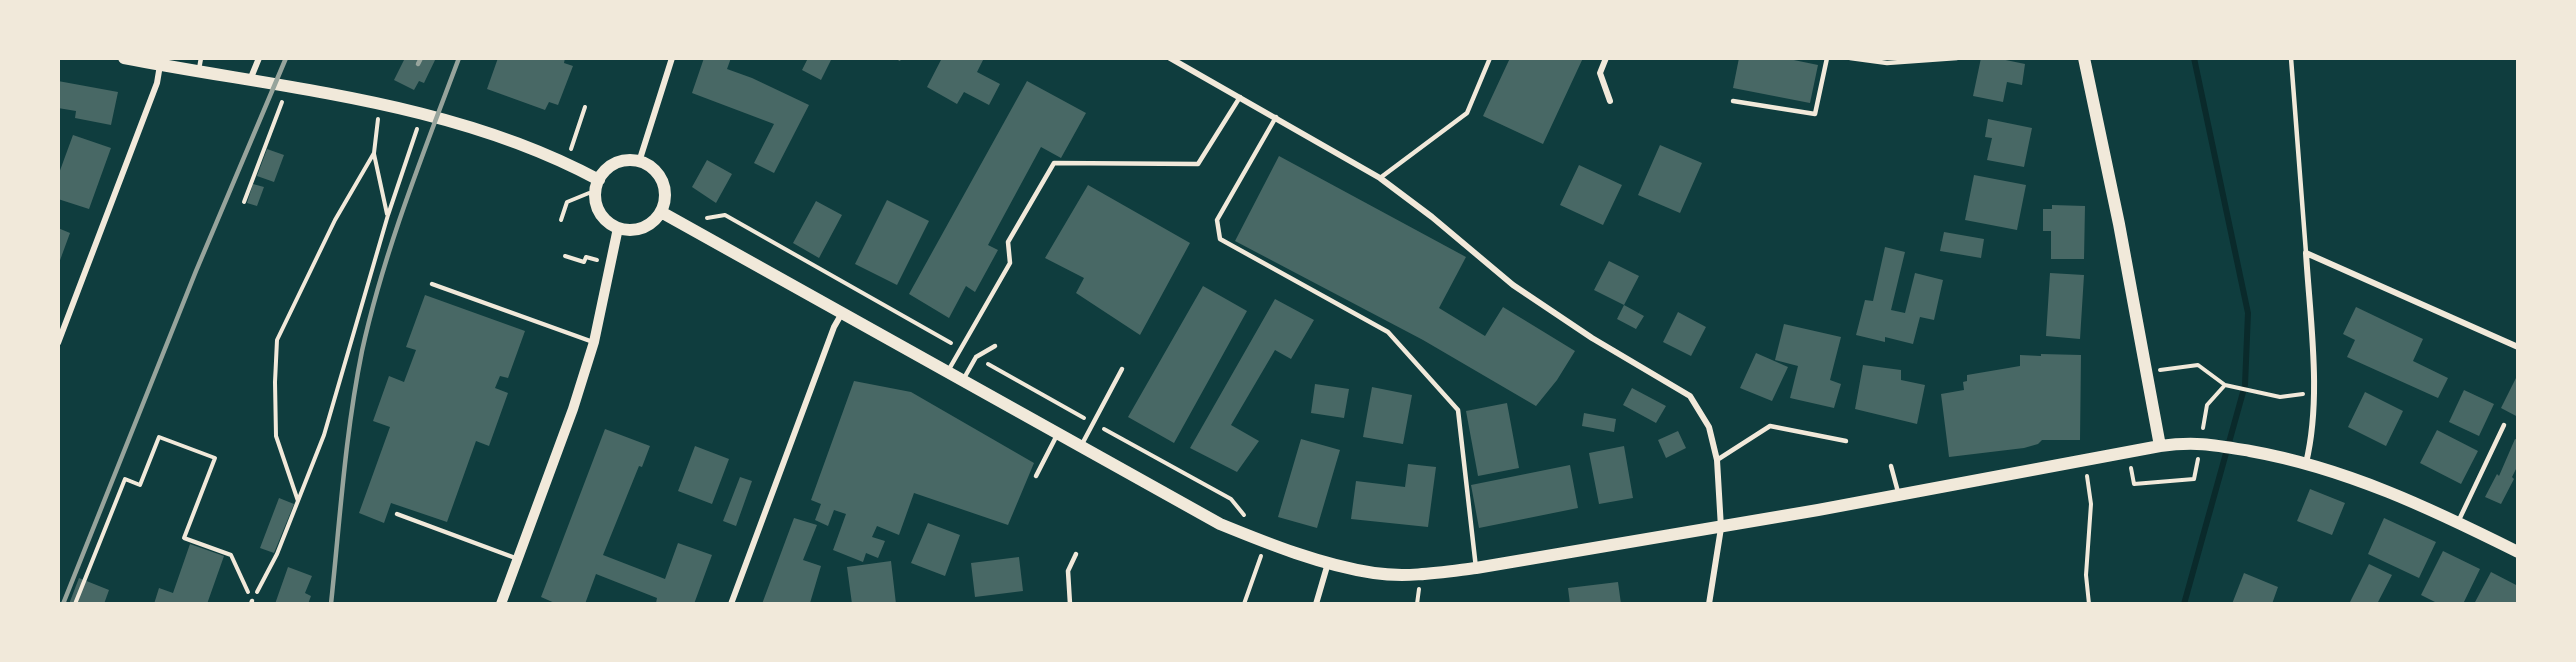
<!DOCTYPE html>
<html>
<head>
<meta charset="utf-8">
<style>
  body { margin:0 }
  #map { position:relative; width:2576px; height:662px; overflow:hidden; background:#0f3d3e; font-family:"Public Sans",sans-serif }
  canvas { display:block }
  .frame { position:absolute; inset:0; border:60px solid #f1e9da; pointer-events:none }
</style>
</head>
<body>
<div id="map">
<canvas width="2576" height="662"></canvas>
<div class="frame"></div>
</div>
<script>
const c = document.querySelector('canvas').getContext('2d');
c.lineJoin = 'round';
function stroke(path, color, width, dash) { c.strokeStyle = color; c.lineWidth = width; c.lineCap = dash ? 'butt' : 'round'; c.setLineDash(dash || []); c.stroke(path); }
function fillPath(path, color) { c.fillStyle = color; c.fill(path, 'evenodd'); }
stroke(new Path2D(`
  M2184 604 2245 385 2248 313 2194 58`), '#0a2a2b', 6);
fillPath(new Path2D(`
  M405 58H436L424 83 419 81 414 90 394 80Z
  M498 58H565L564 63 573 66 558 105 549 102 545 110 487 89Z
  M704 58H731L727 69 752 78 809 105 774 173 754 163 774 124 692 93Z
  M808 58H832L821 80 802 70Z
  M942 58H984L977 72 1000 84 989 105 964 92 957 104 927 87Z
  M1510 58H1583L1543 144 1483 116Z
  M1739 58H1784L1818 65 1810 103 1733 88Z
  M1981 58H1996L2025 64 2022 85 2007 82 2003 102 1973 96Z
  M58 81 118 92 111 125 75 118 76 111 58 108Z
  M1027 81 1086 113 1061 158 1041 147 988 245 998 250 975 292 966 286 949 318 909 294Z
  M1988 119 2032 128 2024 167 1987 160 1992 138 1985 137Z
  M73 135 111 148 89 209 58 199V176Z
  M1660 145 1702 163 1680 213 1638 195Z
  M267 149 284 155 274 182 257 176Z
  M1279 156 1466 257 1439 308 1485 336 1503 307 1575 351 1557 380 1536 406 1423 340 1235 241Z
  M707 160 732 174 716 203 692 187Z
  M1579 165 1622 185 1603 225 1560 205Z
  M1974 175 2026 185 2017 230 1965 220Z
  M253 184 264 187 257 206 247 203Z
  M1088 185 1190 243 1140 335 1076 293 1084 278 1045 258Z
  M887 200 929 221 897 285 855 264Z
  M816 201 842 215 819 258 793 243Z
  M2052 205 2085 206 2084 259H2051V231H2043V209H2052Z
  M58 228 70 233 59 263H58Z
  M1944 232 1984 239 1981 258 1940 251Z
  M1885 247 1905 252 1891 310 1905 313 1915 273 1943 280 1934 320 1920 317 1913 344 1885 337V342L1856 335 1865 300 1873 301Z
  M1609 261 1639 276 1624 305 1594 290Z
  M2050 273 2084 275 2080 339 2046 336Z
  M1203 286 1247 311 1174 443 1128 417Z
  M425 295 525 331 508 378 500 376 495 388 508 393 489 446 476 441 447 522 391 503 384 523 359 513 390 427 373 421 389 376 404 382 416 350 406 347Z
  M1275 299 1314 320 1291 359 1275 350 1231 425 1259 441 1237 472 1190 448Z
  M1624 305 1644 316 1636 329 1617 319Z
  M2356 307 2423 339 2413 361 2448 378 2438 398 2347 357 2355 340 2343 334Z
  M1678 312 1706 327 1691 356 1663 342Z
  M1784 324 1841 337 1830 380 1841 384 1834 408 1790 398 1798 366 1775 360Z
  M1756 353 1788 367 1772 401 1740 388Z
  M2041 354 2081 355 2080 440H2042L2038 444 2024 448 1949 457 1941 394 1964 390 1963 382 1967 381V375L2020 366V355L2041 356Z
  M1863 365 1901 370V380L1925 385 1917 424 1855 409Z
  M2518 374V417L2501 408Z
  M854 381 911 392 1034 463 1008 525 914 493 899 535 877 526 872 537 885 541 878 558 866 553 863 562 833 550 846 514 834 510 828 526 815 520 821 504 811 500Z
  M1315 384 1349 389 1344 418 1311 413Z
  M1372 387 1412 395 1403 444 1363 437Z
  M1632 388 1666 406 1656 423 1623 405Z
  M2464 390 2494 404 2479 436 2449 422Z
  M2365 392 2403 411 2386 446 2348 427Z
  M1507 403 1519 468 1478 476 1466 411Z
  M1584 413 1616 419 1614 432 1582 426Z
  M605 429 650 446 642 467 639 466 603 555 665 579 678 543 712 555 694 604H658L656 603 657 598 596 574 585 604H557L541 597Z
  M2437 430 2478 451 2461 484 2420 463Z
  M1678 431 1686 448 1666 458 1658 440Z
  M1301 439 1340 450 1317 528 1278 517Z
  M2515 439 2518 440V465L2512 477 2514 479 2501 504 2485 497 2497 474 2499 476Z
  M695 446 729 459 712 504 678 491Z
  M1624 446 1633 498 1599 504 1589 453Z
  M1408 464 1436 467 1428 527 1351 519 1356 481 1405 487Z
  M1570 465 1578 508 1479 528 1471 485Z
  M740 477 752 481 736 526 723 521Z
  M2310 489 2345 503 2332 535 2297 521Z
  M279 498 294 504 274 553 260 548Z
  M794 518 817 525 803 560 821 566 810 603 762 604Z
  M2384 518 2436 542 2419 578 2368 554Z
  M928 523 960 535 945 576 911 563Z
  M190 544 224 556 207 604H154L159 588 173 593Z
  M2443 551 2480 569 2463 604H2439L2421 595Z
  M1019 557 1023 591 975 597 971 563Z
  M891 561 896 604H852L847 567Z
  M2369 564 2392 575 2377 604H2349Z
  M288 567 312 576 305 593 311 596 308 604H275Z
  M2491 572 2518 586V604H2474Z
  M2244 573 2278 587 2272 604H2232Z
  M79 578 109 590 104 604H69Z
  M1618 582 1621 604H1570L1568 588Z`), '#486865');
stroke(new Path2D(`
  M571 149 585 107
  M374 154 387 214
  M244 202 282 102
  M707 218 725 215 951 343
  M561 220 567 202 589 193
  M565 256 584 262 586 257 597 260
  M988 364 1084 418
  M2160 370 2198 365 2225 385 2280 397 2303 394
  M2203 428 2207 405 2225 385
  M1104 429 1231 499 1244 515
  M2131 468 2134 484 2194 479 2198 459
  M2087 476 2091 504 2086 575 2089 604
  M298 501 276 436 275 382 277 340 335 220 374 153 378 119
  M257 592 277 554 324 435 388 215 417 129
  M75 604 125 479 140 485 159 437 215 458 184 538 231 555 248 592
  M1244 604 1261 556
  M1417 604 1419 589`), '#f1e9da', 4);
stroke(new Path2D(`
  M899 58H900
  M1850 58 1887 63 1957 58
  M2291 58 2306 253
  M199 69 201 58
  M1733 101 1815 114 1827 58
  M1276 117 1217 220 1220 239 1388 332 1458 410 1476 568
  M1380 178 1467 113 1490 58
  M432 284 593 342
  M948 371 1010 263 1008 242 1054 163 1198 164 1240 97
  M963 380 976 357 995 346
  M1081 446 1122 369
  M1717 460 1770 426 1846 441
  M1891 466 1898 492
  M1036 476 1057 435
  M397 514 518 559
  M2458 522 2504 425
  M251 604 252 601
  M1070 604 1068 571 1076 554`), '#f1e9da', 4.5);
stroke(new Path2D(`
  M1170 58 1380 178 1432 217 1513 285 1592 338 1690 396 1709 427 1717 460 1721 528 1709 604
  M1606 58 1600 73 1610 101
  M250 80 259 58
  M639 162 672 58
  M58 343 157 83 160 65
  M2306 463C2322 397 2310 320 2306 253L2518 347
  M731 604 834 327 842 313
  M1316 604 1328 563`), '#f1e9da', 6);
stroke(new Path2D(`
  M501 604 573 409 594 342 618 228`), '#f1e9da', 10);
stroke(new Path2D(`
  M124 58C283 89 453 101 599 180
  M2084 58 2119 224 2160 446
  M595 195a35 35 0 1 1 70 0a35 35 0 1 1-70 0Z
  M661 212 1220 524C1269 544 1321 565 1374 573 1408 578 1443 572 1476 568L1818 510 2160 446C2196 441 2215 445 2250 451 2346 468 2432 509 2518 552`), '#f1e9da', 12);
stroke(new Path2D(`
  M418 64 421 58
  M63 604 196 271 286 58
  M331 604C340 519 345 435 362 351 384 251 423 154 459 58`), '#97a49c', 4.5);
</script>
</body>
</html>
